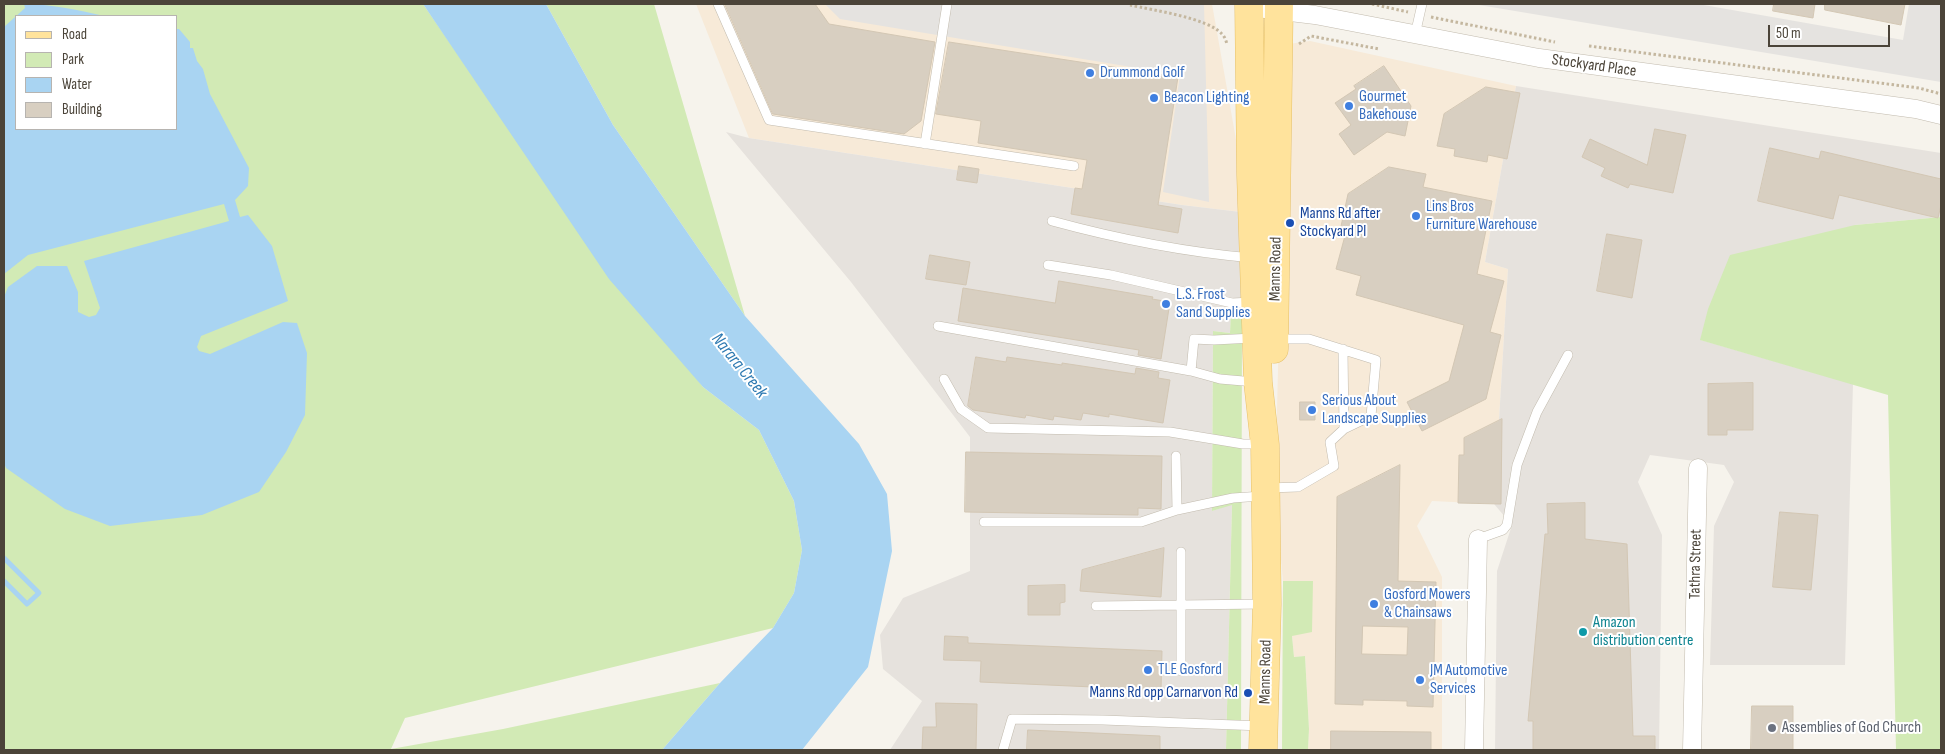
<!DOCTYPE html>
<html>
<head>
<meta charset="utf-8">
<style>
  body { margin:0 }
  #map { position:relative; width:1945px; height:754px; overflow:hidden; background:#f6f3ec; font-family:"Sofia Sans Condensed",sans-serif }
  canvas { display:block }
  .frame { position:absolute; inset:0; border:5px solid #4b4439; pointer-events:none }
  .legend { position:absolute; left:15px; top:15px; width:162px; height:115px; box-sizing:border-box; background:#fff; border:1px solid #b7b4b0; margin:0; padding:6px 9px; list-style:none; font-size:15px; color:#4b4439 }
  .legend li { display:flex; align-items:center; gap:10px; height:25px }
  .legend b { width:25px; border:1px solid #b7b4b0 }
  .scale { position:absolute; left:1768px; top:25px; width:122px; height:22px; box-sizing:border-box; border:2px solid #4b4439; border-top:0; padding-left:6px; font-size:15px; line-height:18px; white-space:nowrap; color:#4b4439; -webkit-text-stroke:4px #fff; paint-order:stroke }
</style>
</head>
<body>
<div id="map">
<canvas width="1945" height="754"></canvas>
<div class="frame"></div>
<ul class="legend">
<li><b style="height:6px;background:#ffe39c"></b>Road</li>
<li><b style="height:14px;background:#d2eab5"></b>Park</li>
<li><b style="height:14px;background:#a9d4f2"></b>Water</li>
<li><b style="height:14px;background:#d8cfc1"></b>Building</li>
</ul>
<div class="scale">50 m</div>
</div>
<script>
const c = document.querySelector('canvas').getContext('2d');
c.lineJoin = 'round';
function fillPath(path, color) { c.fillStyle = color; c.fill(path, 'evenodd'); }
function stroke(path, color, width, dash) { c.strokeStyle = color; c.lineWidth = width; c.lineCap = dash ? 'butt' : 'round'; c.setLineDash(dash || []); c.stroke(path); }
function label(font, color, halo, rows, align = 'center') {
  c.font = font + ' "Sofia Sans Condensed",sans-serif'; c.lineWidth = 4; c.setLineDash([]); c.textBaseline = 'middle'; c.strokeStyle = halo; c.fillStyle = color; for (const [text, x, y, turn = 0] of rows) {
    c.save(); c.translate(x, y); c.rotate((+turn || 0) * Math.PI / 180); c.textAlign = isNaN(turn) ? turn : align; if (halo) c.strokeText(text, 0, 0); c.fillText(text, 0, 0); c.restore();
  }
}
fillPath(new Path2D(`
  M696 4H1212L1249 213 1182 205 749 138Z
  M1310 41 1516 86 1485 262 1508 269 1494 504 1432 501 1417 526 1442 577V750H1308L1309 729 1305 656 1294 657 1292 636 1313 581H1283L1275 493 1278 370 1281 45Z`), '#f7ead8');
fillPath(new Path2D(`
  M1516 86 1941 153V217L1855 225 1701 340 1853 384 1845 665H1710L1714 526 1734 482 1724 465 1650 455 1638 482 1662 535 1659 750H1495L1497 571 1512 525 1494 504 1508 269 1485 262Z
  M726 132 749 138 1182 205 1249 213 1252 319H1242L1231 310 1230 333 1213 331 1212 511 1232 504 1226 750H890L922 701 883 669 880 635 903 598 970 571V437L851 282Z`), '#e6e2dd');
fillPath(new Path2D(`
  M4 4H423L486 95 703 387 759 430 794 501 802 550 794 593 773 628 405 718 391 749 503 729 720 683 662 750H4ZM16 16H176V129H16Z
  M546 4H654L745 316 613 125Z
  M1941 217V750H1896L1888 395 1700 340 1708 309 1730 255 1855 225Z
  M1231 310 1242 319 1241 750H1226L1232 505 1212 511 1213 331 1230 333Z
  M1283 581H1313L1312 632 1292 636 1294 657 1305 656 1309 729 1308 750H1282Z`), '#d2eab5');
fillPath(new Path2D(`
  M825 4H1204L1209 202 1163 192 1180 75 840 19Z
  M1473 4H1698L1903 40 1909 4H1941V82Z`), '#e5e3e0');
fillPath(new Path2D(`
  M24 4C50 4 78 10 104 16H16V129H176V29H179L190 42V48H193L197 61 203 69 210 94 249 168 248 186 235 200 240 217 248 215 272 246 288 301 201 336 197 347 199 351 210 354 283 322 297 323 307 353 305 415 286 452 259 492 202 515 110 526 65 509 6 468 4 463V297L8 287 37 266H67L78 292V312L89 317 96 315 100 308 84 261 229 221 224 204 28 255 4 274V27L25 8Z
  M423 4H546L613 125 745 316 859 444 887 494 892 551 868 667 802 750H662L720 683 773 628 794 593 802 550 794 501 759 430 703 387 609 279Z`), '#a9d4f2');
stroke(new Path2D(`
  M4 558 39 593 27 604 4 581`), '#a9d4f2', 5);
const building = new Path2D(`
  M725 4H815L829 24 935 42 921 121 904 134 773 114Z
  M1774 4H1815L1813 18 1773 11Z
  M1825 4H1905L1901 25 1825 10Z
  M949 42 1178 77 1158 205 1182 209 1178 233 1071 214 1075 188 1082 189 1087 160 978 143 981 121 936 114Z
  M1384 66 1411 106 1405 136 1387 132 1354 155 1339 134 1351 125 1335 103 1356 89 1354 86Z
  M1486 87 1520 93 1507 159 1488 155 1487 162 1454 156 1455 149 1437 146 1444 114Z
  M1655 129 1686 135 1673 193 1630 184 1628 188 1601 176 1605 168 1582 157 1590 139 1647 165Z
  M1770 148 1819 159 1821 151 1941 179V205L1938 218 1839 195 1833 219 1758 201Z
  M959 166 979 169 977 183 957 180Z
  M1389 167 1426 174 1423 187 1492 201 1477 274 1504 281 1490 332 1501 335 1486 399 1422 431 1407 402 1449 381 1464 325 1356 295 1361 276 1336 269 1346 232 1340 231 1348 194Z
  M1607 234 1642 240 1632 298 1597 291Z
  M930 255 970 262 966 285 926 279Z
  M1059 281 1153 297 1152 299 1170 302 1161 359 1138 355 1139 350 958 321 963 288 1055 303Z
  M976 357 1006 362 1007 357 1062 365V363L1135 374 1136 368 1159 372 1158 378 1170 380 1163 423 1109 414V417L1083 413 1081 420 1054 416 1053 420 1026 415 1025 418 973 410 968 406Z
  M1753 383V430H1727V435H1708V384Z
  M1300 402H1315V420H1300Z
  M1502 419 1501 504 1458 503 1459 455H1464V438Z
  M966 452 1162 456 1161 509 1138 508V515L965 512Z
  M1400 465 1398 581 1436 582 1433 707 1407 706V701L1363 700V705L1335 704 1337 497ZM1363 626 1408 627 1407 655 1362 654Z
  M1585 503V539L1627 544 1633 736H1655V750H1533V721H1528L1545 534H1548L1547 504Z
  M1780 512 1818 515 1811 590 1773 587Z
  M1164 548 1161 597 1080 591 1082 570Z
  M1065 585V602L1060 603V615H1028V586Z
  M945 636 968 637V643L1162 651 1161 690 980 682 981 661 944 660Z
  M936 703 977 704 976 750H922L923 727H936Z
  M1752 706H1793V750H1751Z
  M1028 730 1160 736V750H1027Z
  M1331 731 1431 732V750H1331Z`);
fillPath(building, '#d8cfc1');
stroke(building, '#d3c7b4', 1);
const service = new Path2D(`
  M718 4 769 120 1074 166
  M1415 35 1422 4
  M925 144 947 4
  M1052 221C1118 239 1184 252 1252 258
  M1048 265 1111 275 1232 303 1253 302
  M938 326 1191 371 1220 379 1255 382
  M1277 339H1309L1376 360 1371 416 1344 429 1343 349
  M1191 371 1194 339 1214 340 1254 338
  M944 379 961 409 988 428 1170 432 1243 444H1262
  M1176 456 1177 510 1233 498 1262 496
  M1268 488 1298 487 1334 466 1330 442 1344 429
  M984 522H1141L1177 510
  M1478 539 1503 530 1507 525 1517 465 1537 412 1568 355
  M1181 552V671
  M1096 606 1265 604
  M1003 750 1012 719 1103 720 1262 726`);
const minor = new Path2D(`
  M1249 7 1315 15 1539 58 1916 109 1941 115
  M1474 750 1478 539
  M1692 750 1698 468`);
const primary = new Path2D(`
  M1249 4 1251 175 1258 382 1265 445 1267 604 1263 750
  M1274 349 1279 4`);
stroke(service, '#c2bbae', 10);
stroke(minor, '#c2bbae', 19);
stroke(primary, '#e6c16a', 29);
stroke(new Path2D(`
  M1372 4 1408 12
  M1130 5C1152 10 1208 18 1222 34 1225 37 1226 41 1227 44
  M1431 17 1555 42
  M1299 44 1311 36 1379 49
  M1589 46 1919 88 1941 94`), '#c4b79f', 3, [2.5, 2.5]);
stroke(service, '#fff', 9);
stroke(minor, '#fff', 18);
stroke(primary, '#ffe39c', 28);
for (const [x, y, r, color] of [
  [1090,73,5,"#3f7fe0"],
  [1154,98,5,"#3f7fe0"],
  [1349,106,5,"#3f7fe0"],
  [1416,216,5,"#3f7fe0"],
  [1290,223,5,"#1a4fb4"],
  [1166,304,5,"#3f7fe0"],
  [1312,410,5,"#3f7fe0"],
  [1374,604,5,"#3f7fe0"],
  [1583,632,5,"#0f9aa8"],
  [1148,670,5,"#3f7fe0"],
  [1420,680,5,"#3f7fe0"],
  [1248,693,5,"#1a4fb4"],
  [1772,728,5,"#6b7280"]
]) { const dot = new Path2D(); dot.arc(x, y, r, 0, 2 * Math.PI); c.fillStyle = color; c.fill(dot); stroke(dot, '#fff', 2); }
label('16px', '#4b4439', '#fff', [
  ["Stockyard Place",1594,66,8],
  ["Manns Road",1276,269,-89],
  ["Tathra Street",1696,564,-89],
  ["Manns Road",1266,672,-89]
]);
label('16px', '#366cbe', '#fff', [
  ["Drummond Golf",1100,73],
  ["Gourmet",1359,97],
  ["Bakehouse",1359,115],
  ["Beacon Lighting",1164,98],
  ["Lins Bros",1426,207],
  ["Furniture Warehouse",1426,225],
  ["L.S. Frost",1176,295],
  ["Sand Supplies",1176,313],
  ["Serious About",1322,401],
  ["Landscape Supplies",1322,419],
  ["Gosford Mowers",1384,595],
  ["& Chainsaws",1384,613],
  ["TLE Gosford",1158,670],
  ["JM Automotive",1430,671],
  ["Services",1430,689]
], 'left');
label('16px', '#164399', '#fff', [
  ["Manns Rd after",1300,214],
  ["Stockyard Pl",1300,232],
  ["Manns Rd opp Carnarvon Rd",1238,693,"right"]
], 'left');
label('16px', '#0d838f', '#fff', [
  ["Amazon",1593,623],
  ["distribution centre",1593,641]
], 'left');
label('16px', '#5b616d', '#fff', [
  ["Assemblies of God Church",1782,728]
], 'left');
label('italic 18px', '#2e7ab2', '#fff', [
  ["Narara Creek",739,366,51]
]);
</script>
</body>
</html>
